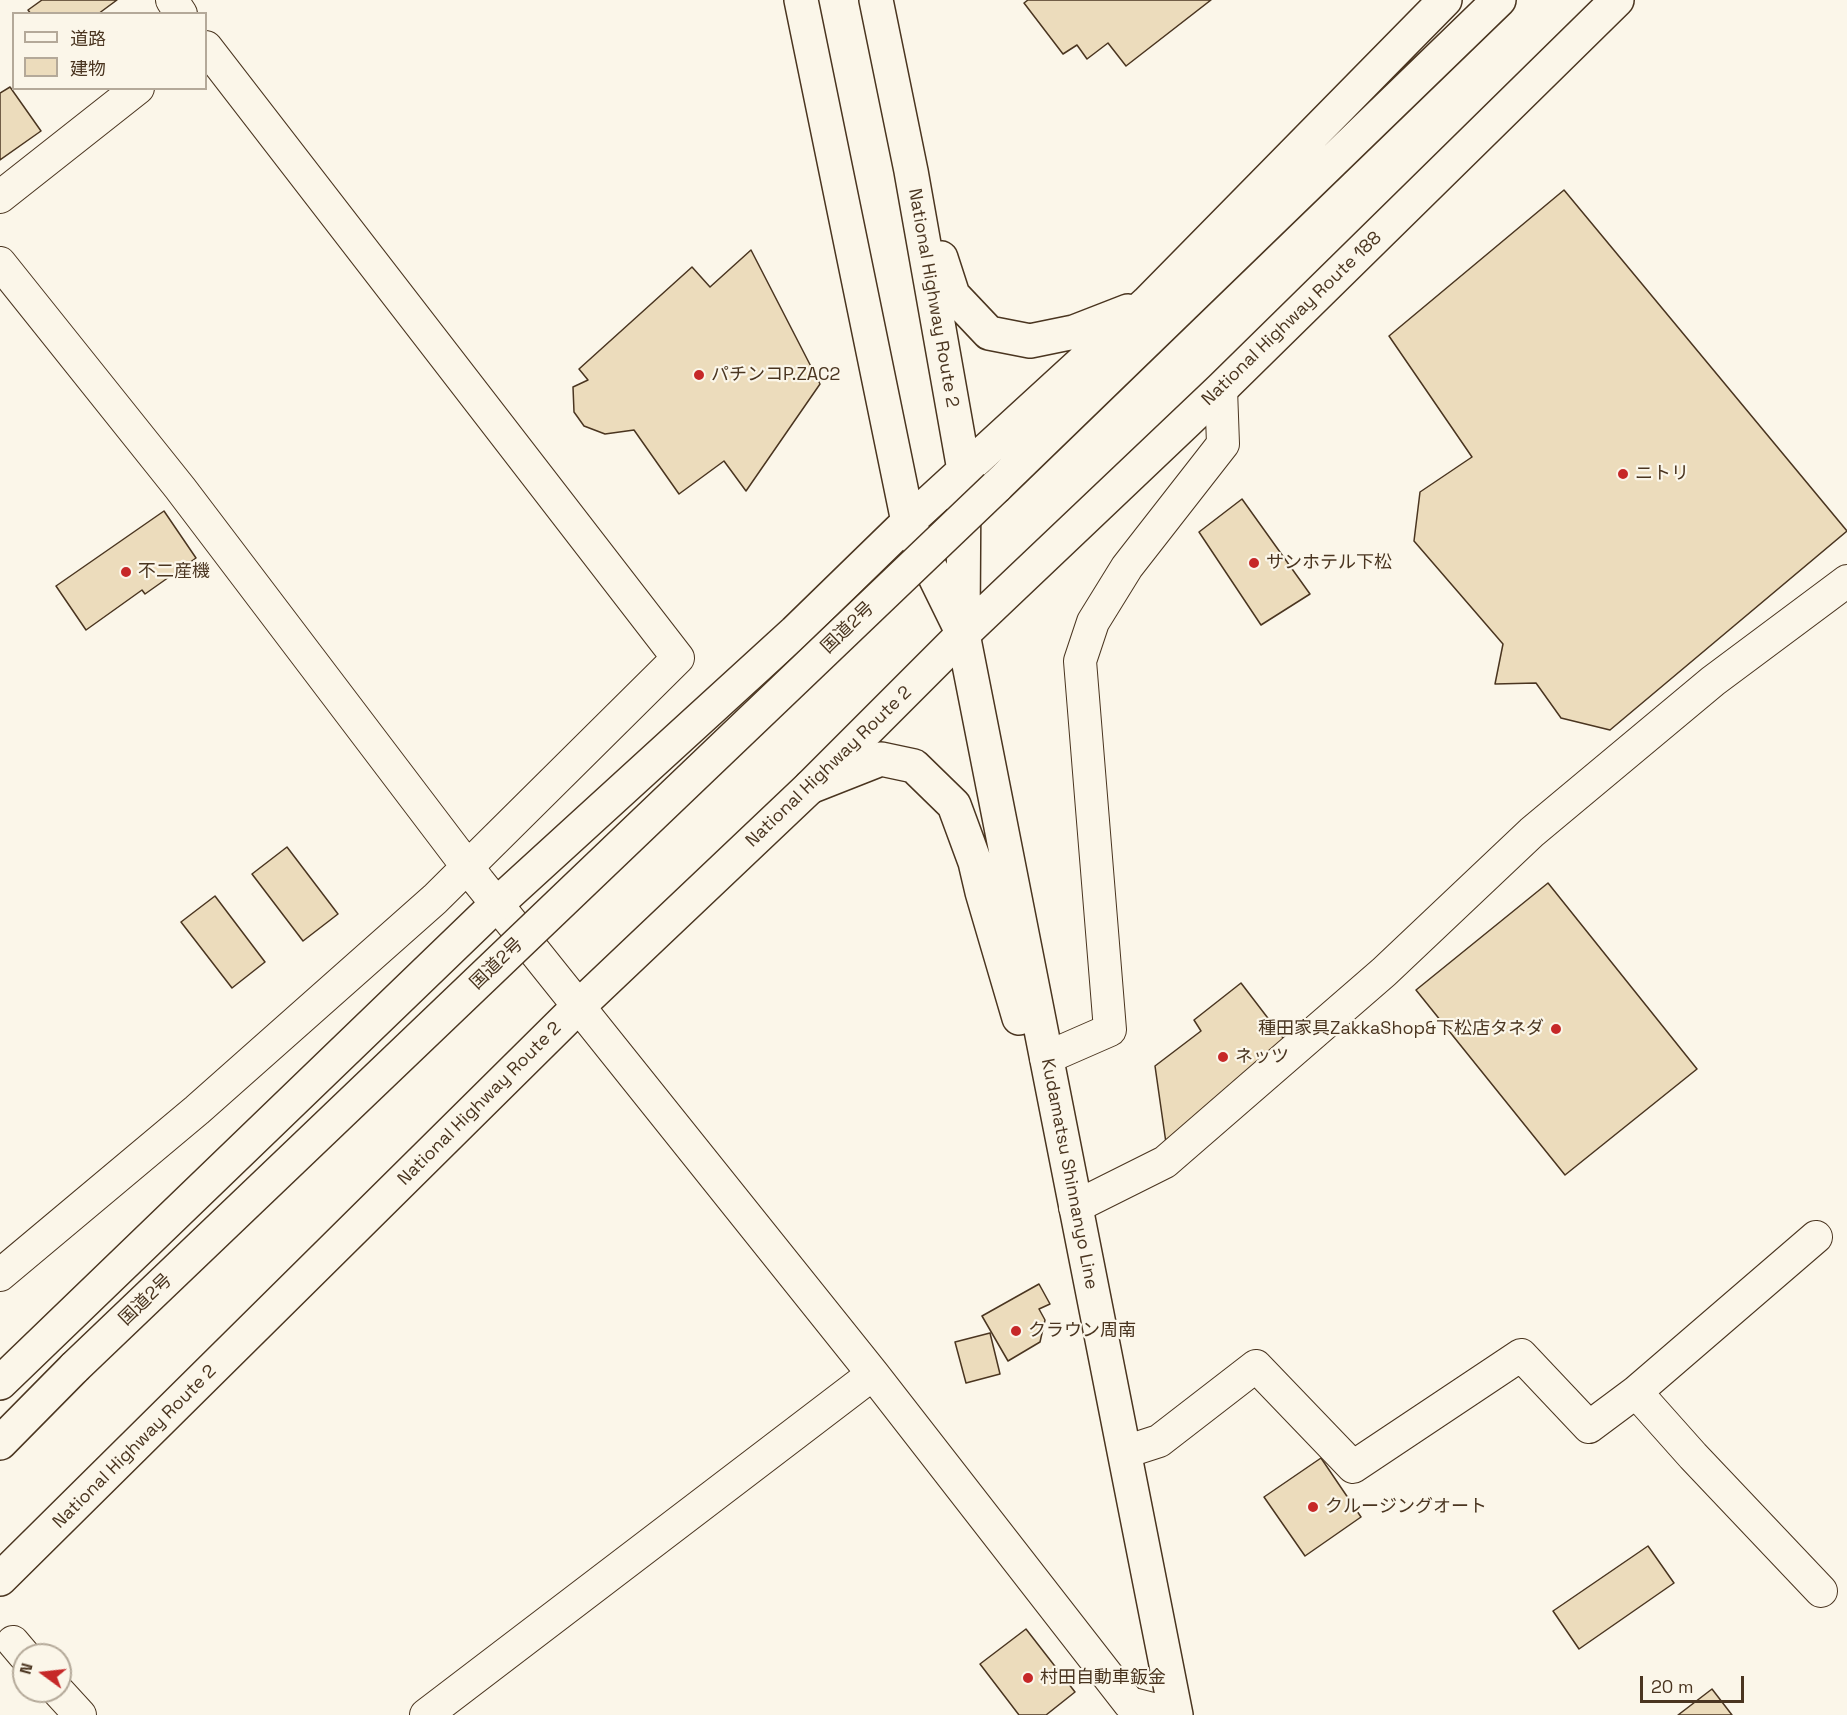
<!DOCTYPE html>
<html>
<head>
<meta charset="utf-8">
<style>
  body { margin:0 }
  #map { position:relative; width:1847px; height:1715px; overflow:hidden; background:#fbf6e9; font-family:"Space Grotesk","Noto Sans JP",sans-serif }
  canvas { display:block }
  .legend { position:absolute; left:12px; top:12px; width:195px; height:78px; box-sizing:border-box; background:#fbf6e9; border:2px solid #b4a999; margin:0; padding:8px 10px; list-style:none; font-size:18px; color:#4a3520 }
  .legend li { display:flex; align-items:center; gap:12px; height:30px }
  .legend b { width:30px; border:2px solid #b4a999 }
  .north { position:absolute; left:12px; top:1643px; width:60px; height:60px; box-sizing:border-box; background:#fbf6e9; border:2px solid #b4a999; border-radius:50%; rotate:285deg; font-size:16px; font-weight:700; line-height:24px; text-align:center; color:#4a3520 }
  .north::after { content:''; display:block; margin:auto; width:21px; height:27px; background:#c62828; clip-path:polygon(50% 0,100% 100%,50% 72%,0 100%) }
  .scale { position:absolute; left:1640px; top:1676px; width:104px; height:27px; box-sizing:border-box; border:3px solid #4a3520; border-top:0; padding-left:8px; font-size:18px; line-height:21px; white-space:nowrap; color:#4a3520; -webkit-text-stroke:4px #fbf6e9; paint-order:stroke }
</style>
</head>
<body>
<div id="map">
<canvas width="1847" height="1715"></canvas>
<ul class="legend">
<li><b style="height:8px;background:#fbf6e9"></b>道路</li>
<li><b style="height:16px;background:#ecdcbc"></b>建物</li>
</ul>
<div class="north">N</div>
<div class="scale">20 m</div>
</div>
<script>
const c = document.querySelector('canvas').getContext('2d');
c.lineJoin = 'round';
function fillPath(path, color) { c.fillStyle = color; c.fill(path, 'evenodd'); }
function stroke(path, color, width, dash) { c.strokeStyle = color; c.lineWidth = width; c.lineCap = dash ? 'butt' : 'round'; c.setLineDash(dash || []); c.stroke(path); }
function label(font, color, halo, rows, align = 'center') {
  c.font = font + ' "Space Grotesk","Noto Sans JP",sans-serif'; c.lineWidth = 4.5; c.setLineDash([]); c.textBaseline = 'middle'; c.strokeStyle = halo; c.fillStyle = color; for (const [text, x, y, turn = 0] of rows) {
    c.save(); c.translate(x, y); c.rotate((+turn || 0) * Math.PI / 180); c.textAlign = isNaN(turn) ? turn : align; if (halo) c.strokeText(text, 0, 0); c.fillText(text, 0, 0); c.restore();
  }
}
const building = new Path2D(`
  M42 0H117L98 14H31L28 10Z
  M1028 0H1211L1126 66 1108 43 1087 59 1077 45 1063 54 1024 3Z
  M10 87 41 131 0 160V93Z
  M1564 190 1847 531 1610 730 1561 718 1536 683 1495 684 1503 644 1414 541 1420 492 1472 457 1389 336Z
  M751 250 820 384 746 491 724 461 679 494 634 430 605 434 584 426 574 412 573 387 588 380 579 369 692 267 710 287Z
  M1242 499 1310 594 1261 625 1199 532Z
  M164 511 196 558 145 594 142 590 86 630 56 586Z
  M287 847 338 914 303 941 252 874Z
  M1548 883 1697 1069 1565 1175 1416 990Z
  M215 896 265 962 232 988 181 922Z
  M1241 983 1290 1047 1166 1143 1155 1066 1201 1031 1194 1020Z
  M1039 1284 1050 1304 1039 1309 1045 1320 1040 1342 1008 1361 982 1316Z
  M990 1333 1000 1374 966 1383 955 1342Z
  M1321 1458 1361 1517 1305 1556 1264 1497Z
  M1648 1546 1674 1583 1579 1649 1553 1611Z
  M1026 1629 1075 1692 1046 1715H1019L980 1664Z
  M1712 1689 1732 1715H1678Z`);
fillPath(building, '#ecdcbc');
stroke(building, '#4a3520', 1.5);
const minor = new Path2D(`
  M172 0 181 14
  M0 197 138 88
  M0 263 180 488 479 882 873 1374 1129 1703 1176 1715
  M1046 1058 1110 1030 1080 661 1093 622 1127 567 1223 444 1221 389
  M1075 1207 1165 1162 1384 972 1532 832 1713 681 1847 581
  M0 1275 197 1110 435 899 678 658 206 47
  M1636 1392 1693 1456 1821 1591
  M1125 1452 1159 1441 1256 1366 1353 1467 1521 1355 1589 1427 1636 1392 1816 1237
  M13 1642 24 1655
  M58 1691 80 1715
  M426 1715 873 1374`);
const secondary = new Path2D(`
  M963 634 1176 1715
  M810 787 881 759 914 766 954 805 975 862 982 892 1019 1018`);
const trunk = new Path2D(`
  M801 0 908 522 963 634
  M876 0 911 171 964 470 963 626
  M941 258 953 295 989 333 1030 341 1074 332 1128 311
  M996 487 1499 0
  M0 1383 497 904 795 632 908 522 1147 303 1445 0
  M0 1443 75 1367
  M0 1579 579 1006 810 787 963 634 1221 389 1617 0`);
stroke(minor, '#4a3520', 34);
stroke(secondary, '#4a3520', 36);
stroke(trunk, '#4a3520', 36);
stroke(minor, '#fbf6e9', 32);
stroke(secondary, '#fbf6e9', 33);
stroke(trunk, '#fbf6e9', 33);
const trunkBridge = new Path2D(`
  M75 1367 996 487`);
stroke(trunkBridge, '#4a3520', 36, []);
stroke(trunkBridge, '#fbf6e9', 33);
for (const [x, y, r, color] of [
  [699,375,6,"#c62828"],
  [1623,474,6,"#c62828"],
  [1254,563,6,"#c62828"],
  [126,572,6,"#c62828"],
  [1556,1029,6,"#c62828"],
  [1223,1057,6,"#c62828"],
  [1016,1331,6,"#c62828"],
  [1313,1507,6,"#c62828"],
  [1028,1678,6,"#c62828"]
]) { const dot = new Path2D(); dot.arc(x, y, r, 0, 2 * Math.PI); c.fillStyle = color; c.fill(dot); stroke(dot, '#fbf6e9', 2); }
label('18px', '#4a3520', '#fbf6e9', [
  ["National Highway Route 2",933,298,80],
  ["National Highway Route 188",1292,319,-44],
  ["国道2号",848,628,-44],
  ["National Highway Route 2",829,767,-44],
  ["国道2号",497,964,-44],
  ["National Highway Route 2",480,1104,-45],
  ["Kudamatsu Shinnanyo Line",1069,1174,79],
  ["国道2号",146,1300,-44],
  ["National Highway Route 2",135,1447,-45]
]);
label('18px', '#4a3520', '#fbf6e9', [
  ["パチンコP.ZAC2",711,375],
  ["ニトリ",1635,474],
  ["サンホテル下松",1266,563],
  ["不二産機",138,572],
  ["種田家具ZakkaShop&下松店タネダ",1544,1029,"right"],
  ["ネッツ",1235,1057],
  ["クラウン周南",1028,1331],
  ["クルージングオート",1325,1507],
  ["村田自動車鈑金",1040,1678]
], 'left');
</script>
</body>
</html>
